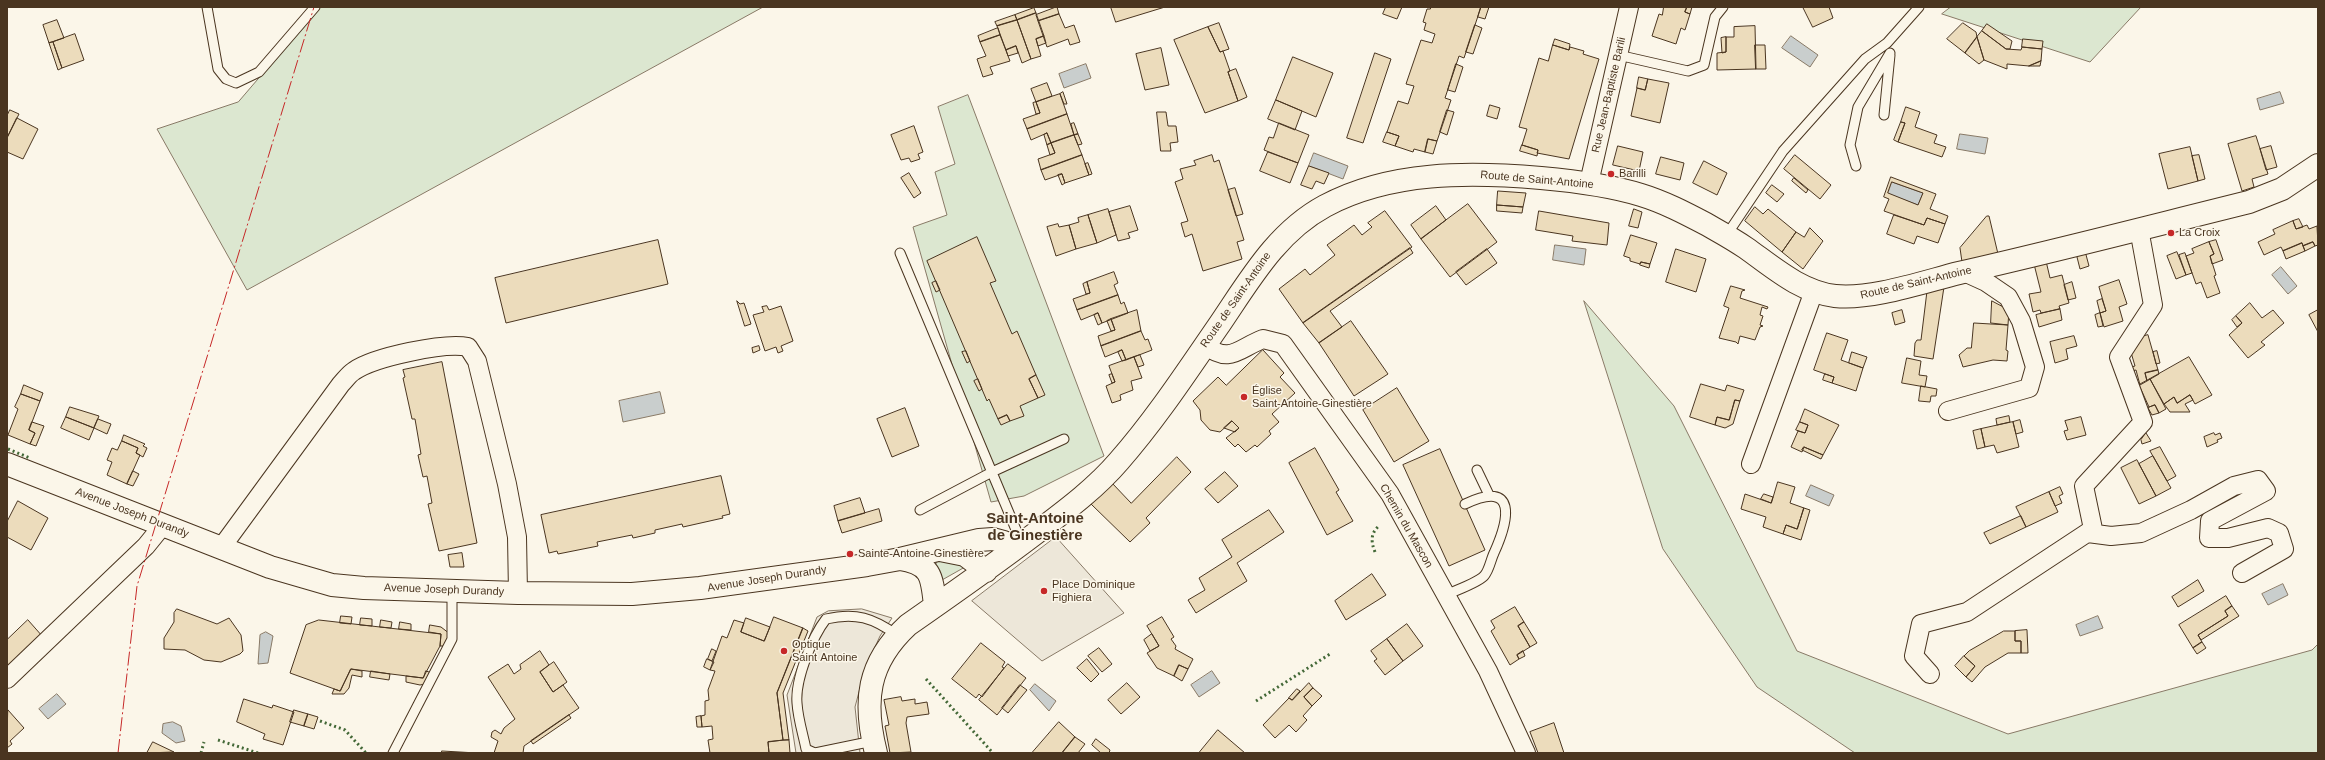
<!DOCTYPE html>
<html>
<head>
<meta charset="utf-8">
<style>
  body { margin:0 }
  #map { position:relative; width:2325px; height:760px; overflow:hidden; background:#fbf6e9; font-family:Arial,sans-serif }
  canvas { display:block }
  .frame { position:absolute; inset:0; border:8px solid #4a3520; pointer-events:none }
</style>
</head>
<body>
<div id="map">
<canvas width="2325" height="760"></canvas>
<div class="frame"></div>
</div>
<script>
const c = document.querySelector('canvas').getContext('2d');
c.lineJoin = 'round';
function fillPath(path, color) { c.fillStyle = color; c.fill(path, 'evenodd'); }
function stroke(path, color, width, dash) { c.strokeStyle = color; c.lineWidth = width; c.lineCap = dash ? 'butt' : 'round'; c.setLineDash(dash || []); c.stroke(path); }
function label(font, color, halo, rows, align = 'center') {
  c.font = font + ' Arial,sans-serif'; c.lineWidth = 3; c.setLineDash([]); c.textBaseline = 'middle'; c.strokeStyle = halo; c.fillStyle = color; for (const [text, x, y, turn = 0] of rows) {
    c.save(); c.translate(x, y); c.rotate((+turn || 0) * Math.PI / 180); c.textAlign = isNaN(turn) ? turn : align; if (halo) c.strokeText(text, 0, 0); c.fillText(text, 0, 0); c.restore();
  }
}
const green = new Path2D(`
  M320 7H763L247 290 157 129 238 102Z
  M1951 7H2141L2090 62 1942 14Z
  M968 95 1104 456 1024 496 991 502 913 227 947 215 935 172 955 164 938 107Z
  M1584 301 1674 406 1797 651 2008 734 2312 650 2318 644V753H1855L1757 687 1663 549Z
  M939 560 959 562 965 567 942 580 934 567Z`);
fillPath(green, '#dce7d0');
stroke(green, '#887966', 1);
const parking = new Path2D(`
  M1056 537 1124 613 1042 661 972 601Z
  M862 609 892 618 880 636 865 669 855 707 860 753H796L787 695 817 617 828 611Z`);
fillPath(parking, '#ede7d9');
stroke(parking, '#887966', 1);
const water = new Path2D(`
  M1791 36 1818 55 1810 67 1782 48Z
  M1086 64 1091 78 1064 88 1059 74Z
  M2280 92 2284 103 2260 110 2257 99Z
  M1960 134 1988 138 1985 154 1957 149Z
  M1314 153 1348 166 1343 179 1309 166Z
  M1892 182 1923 193 1918 205 1888 194Z
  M1555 245 1586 249 1584 265 1553 260Z
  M2281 267 2297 286 2288 294 2272 275Z
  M660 392 665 413 623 422 619 401Z
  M1811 485 1834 495 1829 506 1806 496Z
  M2283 584 2288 595 2268 605 2262 594Z
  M2098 616 2103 628 2080 636 2076 625Z
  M266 632 273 636 268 663 258 664 260 635Z
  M1212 671 1220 683 1199 697 1191 685Z
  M1035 684 1056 701 1049 711 1030 690Z
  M57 694 66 704 48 719 39 709Z
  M173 722 181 726 185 741 176 743 162 733 163 724Z`);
fillPath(water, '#c9cecd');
stroke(water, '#887966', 1);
const building = new Path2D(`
  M1057 7 1059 14 1038 21 1036 15Z
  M1111 7H1165L1116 22Z
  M1386 7H1406H1402L1397 19 1383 14Z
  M1431 7H1481L1464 58 1459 56 1445 98 1451 100 1437 141 1428 139 1425 152 1414 149 1413 152 1395 146 1399 136 1387 132 1398 101 1408 104 1414 86 1406 84 1421 40 1432 43 1435 34 1424 30 1426 23 1423 22 1427 9H1430Z
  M1481 7H1489L1485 19 1478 17Z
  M1664 7H1687L1685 12 1690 14 1685 30 1681 28 1676 44 1652 36 1659 14 1662 15Z
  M1687 7H1692L1690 14 1685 12Z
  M1803 7H1829L1833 18 1813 27Z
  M1034 8 1036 13 1017 20 1015 15Z
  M1036 13 1044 36 1036 39 1041 56 1031 59 1017 20Z
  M1059 14 1065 28 1074 25 1080 42 1070 45 1068 39 1047 47 1038 21Z
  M1015 15 1017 20 997 26 995 22Z
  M57 20 64 38 49 43 43 25Z
  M1017 20 1031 59 1022 63 1016 46 1006 50 997 26Z
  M1219 23 1229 49 1220 52 1208 27Z
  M1963 23 1976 32 1977 37 1965 53 1947 39Z
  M1987 24 2012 41 2010 49H2006L1982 31Z
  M1475 25 1482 28 1473 54 1466 52Z
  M1755 26 1756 69 1717 70V53L1726 52V37H1734V27Z
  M1208 27 1220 52 1223 51 1230 71 1228 72 1238 101 1205 113 1174 40Z
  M998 28 1000 35 980 42 978 36Z
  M1982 31 2006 49 2021 50 2022 47 2042 49 2041 61 2029 66 2007 64V69L1984 60 1977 37Z
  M75 34 84 60 62 68 53 42Z
  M1000 35 1010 61 990 67 993 74 983 77 977 59 986 56 980 42Z
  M1044 36 1046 43 1038 46 1036 39Z
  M1726 37V52L1722 53 1721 38Z
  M1977 37 1984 60 1979 64 1965 53Z
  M1555 39 1570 44 1569 50 1553 45Z
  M2023 39 2043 41 2042 49 2022 47Z
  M53 42 62 68 58 70 49 43Z
  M1553 45 1569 50 1570 47 1584 51 1583 54 1599 59 1569 159 1537 153 1538 150 1522 145 1527 129 1519 127 1539 58 1548 61Z
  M1755 45H1765L1766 69H1756Z
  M1016 46 1018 53 1008 56 1006 50Z
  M1161 48 1169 85 1145 90 1136 54Z
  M1375 53 1391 59 1363 143 1347 138Z
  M1293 57 1333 73 1316 117 1276 100Z
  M2041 61 2040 66H2029Z
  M1456 64 1463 67 1455 92 1448 90Z
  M1236 69 1247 97 1238 101 1228 72Z
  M1639 77 1648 79 1645 90 1637 88Z
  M1648 79 1669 83 1660 123 1631 116 1637 88 1645 90Z
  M1047 83 1052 96 1036 102 1031 89Z
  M1063 92 1067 104H1064L1060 94Z
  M1060 94 1067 114 1027 129 1023 119 1040 113 1036 102Z
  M1276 100 1302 111 1295 130 1268 119Z
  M1036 102 1040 113 1036 114 1033 103Z
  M1490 105 1500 108 1497 119 1487 116Z
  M1906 107 1920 112 1915 127 1937 135 1934 143 1946 147 1942 157 1898 142 1905 123 1901 122Z
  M10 110 19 114 7 138V116Z
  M1447 110 1454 112 1447 135 1440 132Z
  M1157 112H1166L1168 126H1176L1178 142 1170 143 1171 151H1161Z
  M1067 114 1074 135 1051 143 1047 133 1031 140 1027 129Z
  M17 118 38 129 23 159 7 152V138Z
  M1901 122 1905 123 1898 142 1894 140Z
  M1074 123 1078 134 1074 135 1071 124Z
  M1279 123 1309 135 1298 163 1264 150 1269 137 1273 138Z
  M914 126 923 152 918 154 920 159 911 162 909 158 901 160 891 135Z
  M1387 132 1399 136 1395 146 1383 142Z
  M1047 133 1051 143 1047 145 1044 135Z
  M1078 134 1082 144 1078 145 1074 135Z
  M1074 135 1082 155 1041 170 1038 159 1055 153 1051 143Z
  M2256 136 2268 174 2252 179 2254 187 2242 191 2228 144Z
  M1428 139 1437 141 1433 154 1425 152Z
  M1051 143 1055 153 1050 155 1047 145Z
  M1522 145 1538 150 1537 156 1520 151Z
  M1618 146 1643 152 1639 171 1613 165Z
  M2271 146 2277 167 2266 170 2260 149Z
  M2190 147 2198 181 2168 189 2159 154Z
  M1268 152 1298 163 1290 183 1260 171Z
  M1082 155 1089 175 1065 183 1062 174 1045 180 1041 170Z
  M1212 155 1214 162 1219 160 1244 240 1237 242 1242 259 1203 271 1192 234 1185 237 1181 223 1188 221 1175 182 1183 179 1180 169 1196 165 1194 161Z
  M1795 155 1831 185 1820 199 1784 169Z
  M2199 155 2205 179 2198 181 2192 156Z
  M1661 157 1684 163 1680 180 1656 174Z
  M1704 161 1727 173 1717 195 1693 183Z
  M1088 163 1092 174 1089 175 1085 164Z
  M1309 166 1329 173 1324 184 1316 181 1312 189 1301 185Z
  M909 173 921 193 914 198 901 178Z
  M1062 174 1065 183 1062 185 1058 175Z
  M1891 177 1936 194 1930 209 1948 216 1945 224 1927 218 1924 225 1884 211 1889 199 1884 197ZM1892 182 1923 193 1918 205 1888 193Z
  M1794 178 1808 190 1806 193 1792 181Z
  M1772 185 1784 194 1777 202 1766 193Z
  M1235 188 1243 214 1236 216 1228 190Z
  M1498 191 1526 193 1523 207 1497 205Z
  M1468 204 1497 242 1450 277 1421 239Z
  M1497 205 1523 207 1522 213 1497 211Z
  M1130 206 1138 230 1128 233 1130 238 1118 241 1109 212Z
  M1436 206 1446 220 1421 239 1411 225Z
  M1755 207 1763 214 1768 209 1796 232 1782 252 1745 221Z
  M1108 209 1116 235 1097 243 1088 215Z
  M1634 209 1642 212 1638 228 1629 226Z
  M1385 211 1412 247 1303 323 1279 289 1305 269 1310 275 1335 255 1327 245 1354 225 1362 235 1372 227 1368 223Z
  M1539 211 1609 223 1607 245 1572 241 1573 236 1536 230Z
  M1088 215 1097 243 1076 249 1069 225 1079 222 1078 218Z
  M1894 215 1924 225 1927 218 1945 224 1938 243 1917 236 1914 244 1887 234Z
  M1987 216H1989L1998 254 1962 262 1960 248Z
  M2299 219 2303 227 2296 229 2293 221Z
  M2293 221 2296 229 2307 225 2309 229 2317 226 2318 245 2315 246 2313 242 2303 246 2302 243 2283 251 2281 247 2264 255 2258 242 2275 234 2273 230Z
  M1058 224 1059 227 1069 225 1076 249 1056 256 1047 227Z
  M1810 228 1823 241 1803 269 1782 252 1796 232 1804 237Z
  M1631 235 1657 243 1650 264 1641 262 1640 264 1630 261V258L1624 256Z
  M977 237 996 281 990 283 1012 334 1017 331 1036 375 1029 379 1038 398 1020 406 1024 416 1010 421 1007 415 998 419 989 399 987 401 927 261Z
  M658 240 668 284 506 323 495 278Z
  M2216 240 2223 260 2212 264 2210 256 2214 254 2209 242Z
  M2209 242 2214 254 2210 256 2216 275 2214 276 2220 293 2207 298 2201 282 2196 284 2186 256 2194 253 2192 249Z
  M2313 242 2315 246 2305 251 2303 246Z
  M2302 243 2305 251 2286 259 2283 251Z
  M1410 248 1413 253 1330 311 1342 327 1319 343 1303 323Z
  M1487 249 1497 263 1466 285 1456 272Z
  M1676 249 1706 259 1696 292 1666 282Z
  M2085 251 2089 266 2080 269 2076 253Z
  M2177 252 2186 275 2176 279 2167 256Z
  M2185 253 2192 273 2186 275 2179 255Z
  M2046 261 2050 278 2062 275 2069 303 2059 306 2060 309 2041 313 2040 310 2033 312 2029 294 2041 292 2034 264Z
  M1641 262 1650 264 1649 268 1640 265Z
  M1114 272 1118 283 1114 285 1118 295 1077 310 1073 299 1090 293 1087 282Z
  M2119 280 2127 304 2119 307 2123 321 2104 327 2100 313 2106 311 2099 287Z
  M936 281 940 290 936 292 932 283Z
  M1087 282 1090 293 1086 294 1083 284Z
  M2072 282 2076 298 2068 300 2064 285Z
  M1731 286 1745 290 1742 291 1740 298 1768 307 1767 309 1762 307 1760 315 1763 316 1760 325 1763 326 1760 327 1755 340 1740 336 1738 344 1736 342 1719 338 1729 308 1724 306Z
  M1944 287 1933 359 1914 356 1915 343 1917 340H1921L1927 291Z
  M1118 295 1121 304 1124 302 1128 313 1102 323 1098 313 1081 320 1077 310Z
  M2102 299 2106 311 2100 313 2097 301Z
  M737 301 740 304 744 303 751 324 745 326Z
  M1992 301 2009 310 2008 325 1991 323Z
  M2250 303 2262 318 2273 310 2284 323 2261 342 2265 345 2248 358 2229 335 2242 323 2236 316Z
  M767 306 769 310 781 306 793 341 781 346 783 351 778 353 776 347 765 351 753 315 764 312 762 307Z
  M2060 309 2062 320 2039 327 2036 315Z
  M1137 310 1141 331 1101 346 1098 336 1115 330 1111 319Z
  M1902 310 1905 322 1895 325 1892 313Z
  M2318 310V332L2309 315Z
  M1098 313 1102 323 1098 325 1094 315Z
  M2100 313 2103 326 2098 327 2095 315Z
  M2236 316 2242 323 2237 327 2232 320Z
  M1111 319 1115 330 1111 331 1107 321Z
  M1351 321 1388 374 1354 396 1319 343Z
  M1974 323 2008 325 2006 350 2008 351 2007 361 1993 360 1963 367 1959 355 1967 348H1971Z
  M1141 331 1145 340 1148 339 1152 350 1126 360 1122 350 1105 357 1101 346Z
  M1827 333 1848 340 1841 360 1863 368 1856 391 1832 383 1834 377 1814 370Z
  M2148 335 2158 370 2145 373 2147 381 2140 385 2136 370 2132 371 2131 367 2135 366 2130 349 2134 339Z
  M2074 336 2077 346 2066 349 2068 359 2055 363 2050 342Z
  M759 346 760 350 753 353 752 348Z
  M1122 350 1126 360 1122 361 1118 352Z
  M1263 350 1284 373 1280 377 1295 393 1272 414 1279 422 1269 431 1271 434 1257 447 1255 445 1246 452 1238 444 1235 447 1226 438 1239 428 1232 421 1220 432 1210 430 1201 420 1200 410 1193 401 1218 377 1226 385Z
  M966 351 970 361 967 363 962 352Z
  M2157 351 2160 363 2156 364 2153 352Z
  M1852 352 1867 357 1863 368 1849 363Z
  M1140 355 1144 365 1138 367 1134 357Z
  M1134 357 1142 378 1131 381 1133 390 1120 395 1121 400 1112 403 1106 386 1115 382 1109 366Z
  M2189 357 2212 395 2195 404 2190 395 2177 403 2174 397 2164 404 2150 379Z
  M1907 358 1921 361 1919 375 1927 376 1925 387 1902 383Z
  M442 362 477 543 439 551 428 504 432 503 427 476 423 477 418 455 421 454 415 419H412L403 378 405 377 403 370Z
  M2158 370 2159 374 2147 381 2145 373Z
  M1112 374 1115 382 1112 383 1109 375Z
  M1825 374 1834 377 1832 383 1823 380Z
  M1036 375 1045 395 1038 398 1029 379Z
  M978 379 982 389 979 391 974 381Z
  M2150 379 2166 409 2159 413 2155 405 2149 407 2139 385Z
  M1701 384 1725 391 1727 385 1744 390 1740 401 1735 400 1729 420 1717 417 1715 425 1690 417Z
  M24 385 43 393 40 401 21 394Z
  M1921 386 1937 389 1936 396H1931L1930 402 1919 401Z
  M1397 388 1429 441 1394 462 1363 410Z
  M21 394 40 401 29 430 35 433 30 444 8 435 18 409 15 407Z
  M2190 395 2193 400 2185 404 2190 412H2170L2164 404 2174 397 2177 403Z
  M1735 400 1740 401 1733 424 1725 428 1715 425 1717 417 1729 420Z
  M2155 405 2159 413 2152 415 2148 408Z
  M70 407 99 416 94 428 66 417Z
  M905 408 919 446 892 457 877 419Z
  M1805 409 1839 425 1823 455 1804 447 1802 452 1791 447 1798 431 1805 433 1808 425 1800 422Z
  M1007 415 1010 421 1001 425 998 419Z
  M2009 416 2010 422 1997 425 1996 419Z
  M66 417 94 428 89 440 61 428Z
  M2081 417 2086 435 2067 440 2064 431 2068 430 2065 421Z
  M98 419 111 424 107 434 94 428Z
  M2020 420 2023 432 2016 434 2013 422Z
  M1232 421 1239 428 1235 432 1224 428Z
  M32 422 44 426 36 446 30 444 35 433 29 430Z
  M1800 422 1808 425 1805 433 1796 430Z
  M2013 422 2019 447 1997 453 1994 445 1985 447 1981 429Z
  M1981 429 1985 447 1977 449 1973 431Z
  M2146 433 2151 441 2142 444 2141 440Z
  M2214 433 2215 435 2220 433 2222 438 2217 440 2218 442 2207 447 2204 437Z
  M124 435 145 444 143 446 147 448 143 457 136 453 138 448 122 441Z
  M122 441 138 448 136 453 140 455 127 484 107 475 112 462 107 460 112 448 117 450Z
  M1804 447 1823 455 1821 459 1802 450Z
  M2160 447 2176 476 2167 481 2150 451Z
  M1315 448 1339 490 1336 492 1353 521 1327 535 1289 463Z
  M1440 449 1485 550 1449 566 1403 465Z
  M2153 456 2171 488 2156 496 2139 464Z
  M1177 457 1191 472 1146 518 1150 523 1130 542 1091 504 1112 483 1131 503Z
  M2137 460 2156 496 2139 504 2121 468Z
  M133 471 139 474 133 486 127 484Z
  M1225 472 1238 486 1218 503 1205 489Z
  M721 476 730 514 722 516 723 518 683 527 682 524 655 530V533L633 538 632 535 597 542 598 546 558 554 557 551 549 553 541 515Z
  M1778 482 1795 487 1790 503 1804 508 1797 529 1786 525 1783 534 1763 527 1766 517 1741 509 1745 494 1771 503Z
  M2060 487 2063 494 2059 496 2062 503 2055 506 2049 492Z
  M2049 492 2058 512 2026 527 2016 507Z
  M1764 494 1773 497 1771 503 1761 499Z
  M860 498 865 513 838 521 834 506Z
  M18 501 48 518 31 550 7 537V522Z
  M1804 508 1810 510 1801 540 1783 534 1786 525 1797 529Z
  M879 509 882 521 842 533 838 521Z
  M1269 510 1284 532 1237 563 1247 581 1196 613 1188 600 1205 590 1199 578 1232 557 1222 540Z
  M2021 516 2026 527 1990 544 1984 533Z
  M462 553 464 567H450L448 555Z
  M1372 574 1386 595 1346 620 1335 601Z
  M2198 580 2204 591 2178 607 2172 597Z
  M2226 596 2232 606 2225 611 2228 616 2198 635 2202 642 2193 648 2179 625Z
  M2232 606 2239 616 2201 640 2198 635 2228 616 2225 611Z
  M1515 607 1524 622 1518 626 1530 647 1517 655 1519 659 1510 665 1491 631 1495 628 1491 621Z
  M177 609 217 624 229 618 241 635 243 651 240 654 221 662 204 660 185 650 164 649V638L174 622V613Z
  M341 616 352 617 351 624 340 623Z
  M774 617 803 628 777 693 783 740 768 742 769 753H710L708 740 713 739 712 726 702 727 701 716 705 715V701L709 700 708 690 715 671 710 670 722 636 727 638 734 620 744 623 741 632 764 641Z
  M1162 617 1174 637 1171 639 1176 646 1175 649 1193 659 1188 669 1179 665 1174 676 1157 668 1147 653 1159 646 1147 626Z
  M361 618 372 619V626L360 625Z
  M746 618 770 627 764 641 741 632Z
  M28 620 43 637 7 667V640Z
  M319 620 441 634 440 646 423 678 351 669 340 691 290 673 306 625Z
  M381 620 392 622 391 628 380 627Z
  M400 622 411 624V630L399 629Z
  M1524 622 1537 643 1530 647 1518 626Z
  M1407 624 1423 646 1403 661 1387 639Z
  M430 625 441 627 450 634 444 646H440L441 634 429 632Z
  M803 628 808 631 783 693 789 740H783L777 693Z
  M2027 630 2028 653H2021V641H2015V631Z
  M2004 631H2015V641H2021V653H2008L1985 667 1972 682 1966 677 1975 666 1964 656 1969 651Z
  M1152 634 1159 646 1150 651 1144 640Z
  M1387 639 1403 661 1385 675 1374 661 1377 659 1371 651Z
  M2202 642 2206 648 2197 654 2193 648Z
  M981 643 1005 662 1002 667 1004 668 982 697 979 694 976 698 952 679Z
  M1099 648 1112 664 1102 672 1088 656Z
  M712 649 716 651 712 661 708 659Z
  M540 651 549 665 540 672 553 692 563 685 579 708 524 746 523 753H494L498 741 491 737 492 732 495 730 501 734 504 728 515 719 488 677 508 664 514 674 521 669 520 665Z
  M1523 651 1525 656 1519 659 1517 655Z
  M1964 656 1975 666 1966 677 1955 666Z
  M707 659 714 662 710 670 704 667Z
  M1087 659 1099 674 1091 682 1077 668Z
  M554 662 567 682 553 692 540 672Z
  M1008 664 1026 678 997 715 979 700Z
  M1179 665 1188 669 1182 681 1174 676Z
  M351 669 362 671V677L352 675 349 688 344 694H332L334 689 340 691Z
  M371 671 390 674 389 680 370 677Z
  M426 671 432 673 425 684 420 685 406 682V676L423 678Z
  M1127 683 1140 697 1121 714 1108 700Z
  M1309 683 1313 688 1304 697 1312 706 1303 716 1307 720 1296 732 1289 725 1275 738 1263 725 1289 698 1292 700Z
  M1020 685 1027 690 1008 713 1002 708Z
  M1313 688 1322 696 1312 706 1304 697Z
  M1297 689 1300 691 1292 700 1289 698Z
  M901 697 902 701 915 699V704L927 702 929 714 907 717 906 723 911 752 890 753 885 726 889 725 884 700Z
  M244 699 272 708 273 705 294 712 283 745 263 739 265 734 237 722Z
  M8 710 24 728 10 741 12 744 7 748Z
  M294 710 308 714 304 726 290 722Z
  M308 714 318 717 314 729 304 726Z
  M569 715 571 718 533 744 531 741Z
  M701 716 702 727H697L696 717Z
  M1059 722 1075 737 1062 753H1032Z
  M1554 723 1564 753H1538L1530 732Z
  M1218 730 1245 753H1199Z
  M1075 737 1085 744 1078 753H1062Z
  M1096 739 1110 750 1109 753H1101L1092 745Z
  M789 740 790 753H769L768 742Z
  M153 742 174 752 147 753Z
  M442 751 477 753H442Z`);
fillPath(building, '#ecdcbc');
stroke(building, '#4a3520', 1);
const service = new Path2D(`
  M207 7 218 69 226 79 236 83 259 72 315 7
  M1618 55 1688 71 1704 65 1715 17 1723 7
  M1884 115 1890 55
  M1856 166 1850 145 1858 107 1890 53
  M1726 236 1783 151 1865 59 1887 43 1919 7
  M900 253 1022 544
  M1477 470 1489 495
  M920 510 992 472 1064 439
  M1445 595C1455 591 1477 583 1484 576 1489 571 1491 559 1494 553 1509 520 1518 479 1465 504
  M873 741 815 753 806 749C803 734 798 719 797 703 795 680 812 637 826 619 856 612 873 618 897 635
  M393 753 452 639V591`);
const minor = new Path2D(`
  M1589 183 1629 7
  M1205 345C1230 365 1239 348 1263 339L1283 344 1390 494 1488 671 1526 753
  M1948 411 2029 388 2035 367 2021 321 2008 297 1986 282 1964 272
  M1751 464 1814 291
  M2088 533 2111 536 2141 533 2191 510 2234 486 2258 480 2266 491 2210 521 2209 538H2228L2268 528 2279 533 2284 549 2242 573
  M221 548 341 384C345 380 349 374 354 371 374 357 445 342 468 347L477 361 507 484 517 537 518 593
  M1930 674 1914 656 1921 624 1967 612 2093 529 2084 486 2143 422 2119 357 2153 305 2139 229
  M7 679 146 546 163 525`);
const tertiary = new Path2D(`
  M7 464 270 567 332 585 364 588 518 593 632 594 700 588 867 565 900 559 979 540 993 539 1004 542 1012 551
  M940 550 965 555 986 571
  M900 559C932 564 932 577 935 606
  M876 753C863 702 867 663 908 625 951 595 994 565 1036 533 1065 511 1095 489 1119 461 1155 420 1186 373 1217 328 1248 283 1275 233 1325 206 1390 171 1469 172 1541 178 1575 181 1609 185 1641 195 1664 202 1685 213 1706 224 1720 232 1733 239 1746 248 1774 268 1801 292 1835 296 1871 300 1923 282 1959 273 2056 251 2152 226 2249 202L2282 189 2318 165`);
stroke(service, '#4a3520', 11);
stroke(minor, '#4a3520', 20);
stroke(tertiary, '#4a3520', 24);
stroke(service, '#fbf6e9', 9);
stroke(minor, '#fbf6e9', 18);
stroke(tertiary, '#fbf6e9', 22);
stroke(new Path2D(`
  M8 449 30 458
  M1375 552C1371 542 1370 533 1380 525
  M926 679 993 753
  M1256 701 1330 654
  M320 721 345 730 366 753
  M218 740 258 753
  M201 753 204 742`), '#436837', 3, [2, 3]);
stroke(new Path2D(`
  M118 753 137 586 314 7`), '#c62828', 1, [14, 3, 2, 3]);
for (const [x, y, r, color] of [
  [1611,174,4,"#c62828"],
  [2171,233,4,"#c62828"],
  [1244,397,4,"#c62828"],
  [850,554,4,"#c62828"],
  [1044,591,4,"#c62828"],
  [784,651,4,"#c62828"]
]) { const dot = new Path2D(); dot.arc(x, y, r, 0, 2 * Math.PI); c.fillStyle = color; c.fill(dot); stroke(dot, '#fbf6e9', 1.5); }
label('11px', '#4a3520', '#fbf6e9', [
  ["Rue Jean-Baptiste Barili",1609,95,-77],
  ["Route de Saint-Antoine",1537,180,5],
  ["Route de Saint-Antoine",1916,283,-13],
  ["Route de Saint-Antoine",1236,300,-55],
  ["Avenue Joseph Durandy",132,513,21],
  ["Chemin du Mascon",1406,526,60],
  ["Avenue Joseph Durandy",767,579,-9],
  ["Avenue Joseph Durandy",444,590,2]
]);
label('11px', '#4a3520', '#fbf6e9', [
  ["Barilli",1619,174],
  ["La Croix",2179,233],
  ["Église",1252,391],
  ["Saint-Antoine-Ginestière",1252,404],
  ["Sainte-Antoine-Ginestière",858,554],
  ["Place Dominique",1052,585],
  ["Fighiera",1052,598],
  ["Optique",792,645],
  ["Saint Antoine",792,658]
], 'left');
label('bold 15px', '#4a3520', '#fbf6e9', [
  ["Saint-Antoine",1035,519],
  ["de Ginestière",1035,536]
]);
</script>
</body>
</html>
